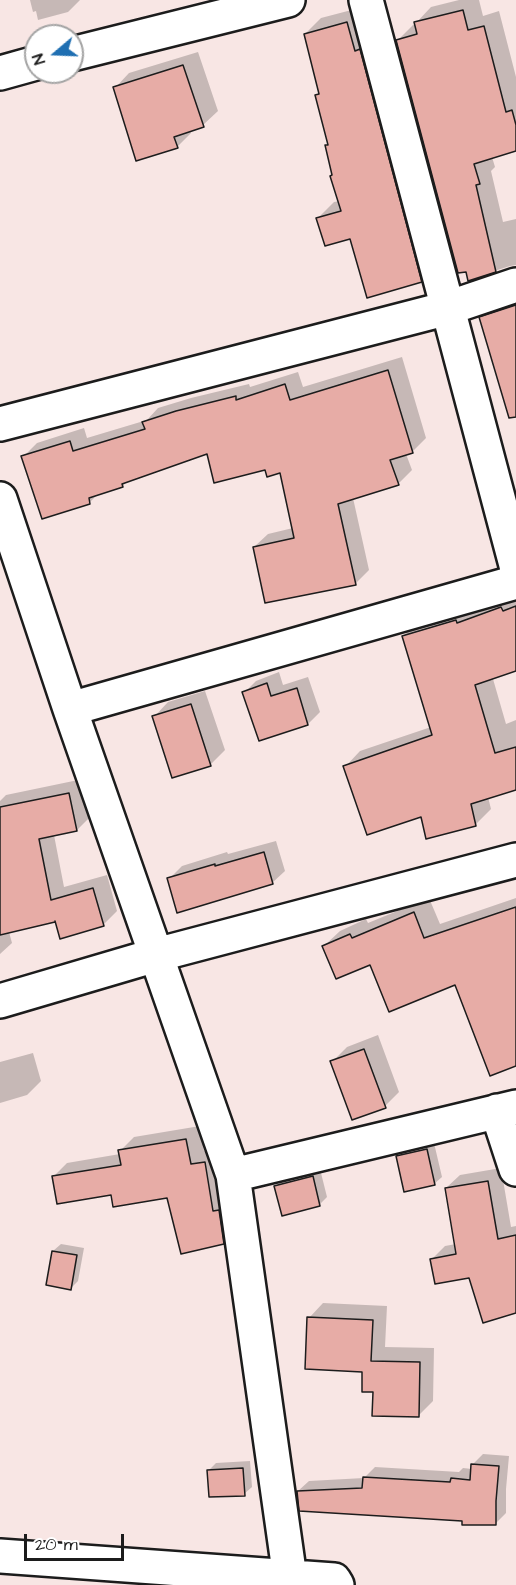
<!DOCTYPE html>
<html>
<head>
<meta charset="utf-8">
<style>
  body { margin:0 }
  #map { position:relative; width:516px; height:1585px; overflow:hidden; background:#f8e6e4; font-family:"Architects Daughter",sans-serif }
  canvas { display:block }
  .north { position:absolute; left:24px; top:24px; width:60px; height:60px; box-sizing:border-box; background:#fff; border:2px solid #a4a4a4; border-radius:50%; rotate:251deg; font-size:16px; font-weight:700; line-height:24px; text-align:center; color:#1c1c1c }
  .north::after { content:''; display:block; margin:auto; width:21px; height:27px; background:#1f6fb2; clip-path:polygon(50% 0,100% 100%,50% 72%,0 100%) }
  .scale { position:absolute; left:24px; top:1534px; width:100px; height:27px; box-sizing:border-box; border:3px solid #1c1c1c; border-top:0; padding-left:8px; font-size:18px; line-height:21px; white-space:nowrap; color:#1c1c1c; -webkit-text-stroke:4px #fff; paint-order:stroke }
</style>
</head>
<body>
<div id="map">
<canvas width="516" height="1585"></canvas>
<div class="north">N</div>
<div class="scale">20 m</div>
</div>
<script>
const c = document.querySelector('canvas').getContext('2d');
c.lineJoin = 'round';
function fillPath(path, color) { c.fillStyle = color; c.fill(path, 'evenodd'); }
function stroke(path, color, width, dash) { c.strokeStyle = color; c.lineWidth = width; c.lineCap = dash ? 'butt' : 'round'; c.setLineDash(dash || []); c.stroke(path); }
fillPath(new Path2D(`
  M30 0H80L68 12 38 20 36 11 33 12Z
  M459 0H479L483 16 499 11 516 77V150L492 157 495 167 491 171 503 222 516 219V265L510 266 469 279 398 40 413 25 416 24V23L431 7Z
  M363 7 437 265 421 281 351 237 318 218 334 202 340 201 326 146 329 143 317 95 320 92 305 34 321 18Z
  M198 52 218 111 203 125 190 130 191 133 177 147 115 88 129 73Z
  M516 296V410L481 318 496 302Z
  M402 357 426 438 412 452 406 454 412 470 398 484 353 498 369 570 355 584 254 547 268 534 293 528 281 471 208 452 128 480 123 486 98 494 90 502 23 457 37 443 84 428 87 438 147 420 158 408 191 398 249 384 250 387 298 372 303 387Z
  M516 593V669L493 679 506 724 516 720V789L488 797 491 809 476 824 422 815 345 767 360 751 431 727 403 636 419 621Z
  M279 672 283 685 308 677 320 712 308 724 244 693 256 681Z
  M205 691 225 750 210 765 154 717 168 702Z
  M83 779 91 816 77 830 54 835 64 887 107 875 117 911 103 925 56 919 9 932 12 943 0 954V801L6 795Z
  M276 841 285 871 272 883 169 879 182 866 227 852 228 854Z
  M429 898 440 924 516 898V1064L456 983 371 963 324 946 340 931 366 919 368 923Z
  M378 1035 399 1092 385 1106 332 1062 347 1047Z
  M33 1053 41 1081 27 1095 0 1103V1062Z
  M200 1126 204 1151 218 1149 237 1229 223 1242 168 1197 112 1194 54 1176 67 1163 120 1154V1151L134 1137Z
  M434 1143 442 1177 434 1184 398 1157 405 1149Z
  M501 1168 511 1227 516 1226V1311L470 1276 432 1259 445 1246 456 1244 446 1188 460 1175Z
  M320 1169 327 1197 320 1204 283 1214 276 1186 283 1179Z
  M61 1244 84 1248 78 1281 71 1288 53 1251Z
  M323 1303 387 1306 385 1347 434 1348 433 1401 418 1416 374 1391 364 1370 309 1318Z
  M483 1454 509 1456 506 1489V1513L495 1524 298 1491 309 1481 364 1478 375 1467 459 1472 463 1468 472 1469 473 1464Z
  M250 1461 252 1487 244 1494 209 1470 216 1463Z`), '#0003');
const building = new Path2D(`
  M463 10 468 30 484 26 506 112 512 110 516 125V151L474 164 480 184 476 185 496 272 468 281 466 272 458 273 396 40 417 34 414 22Z
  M347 22 355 51 360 49 422 282 367 298 350 239 325 246 316 218 341 211 330 176 332 175 325 145H328L315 95 319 94 304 34Z
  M183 65 204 127 174 137 178 148 136 161 113 87Z
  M516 305V417L509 418 479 317Z
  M388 370 413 453 390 460 399 485 338 504 356 585 265 603 253 547 294 538 280 473 267 477 265 470 214 483 207 454 122 484 123 487 89 498 90 504 42 519 21 456 70 441 73 451 145 429 142 422 176 411 236 396V400L285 384 290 400Z
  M516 606V671L475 685 495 753 516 747V790L471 804 476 826 426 839 421 817 367 835 343 766 432 735 402 636 456 620 457 623 501 607 503 611Z
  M267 683 271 696 297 688 308 725 259 741 242 692Z
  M191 704 211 766 172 778 152 716Z
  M69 793 77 831 39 839 51 900 93 888 104 926 60 939 55 921V922L0 935V807Z
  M264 852 273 884 177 913 167 878 215 864V866Z
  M516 907V1066L490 1076 455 985 389 1012 370 965 336 979 322 946 350 934 352 938 414 912 424 938Z
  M364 1049 386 1108 352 1120 330 1061Z
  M186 1139 191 1164 205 1162 213 1211 219 1210 224 1244 181 1254 167 1198 113 1207 111 1195 57 1204 52 1176 121 1165 118 1150Z
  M427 1149 435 1185 404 1192 396 1156Z
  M313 1176 320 1206 282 1216 274 1186Z
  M488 1181 498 1239 516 1235V1313L483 1323 469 1278 435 1284 430 1259 456 1254 445 1188Z
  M52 1251 77 1255 71 1290 46 1285Z
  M307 1317 373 1320 371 1361 420 1362 419 1417 372 1416 373 1392H362V1372L305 1369Z
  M471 1464 499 1466 496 1501V1525H462V1521L299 1511 297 1491 362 1488 363 1477 450 1482 451 1478 470 1480Z
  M243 1468 245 1496 209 1497 207 1470Z`);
fillPath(building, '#e7aca6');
stroke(building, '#1c1c1c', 1.5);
const minor = new Path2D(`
  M366 0 516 565
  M72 54 288 0
  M0 73 36 63
  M0 424 448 308 516 285
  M0 499 70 709 233 1175 290 1578
  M70 709 516 582
  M0 1001 156 955 516 860
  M497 1111 516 1169
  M233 1175 516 1107
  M0 1556 334 1580 337 1585`);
stroke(minor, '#1c1c1c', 38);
stroke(minor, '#fff', 33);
</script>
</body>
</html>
